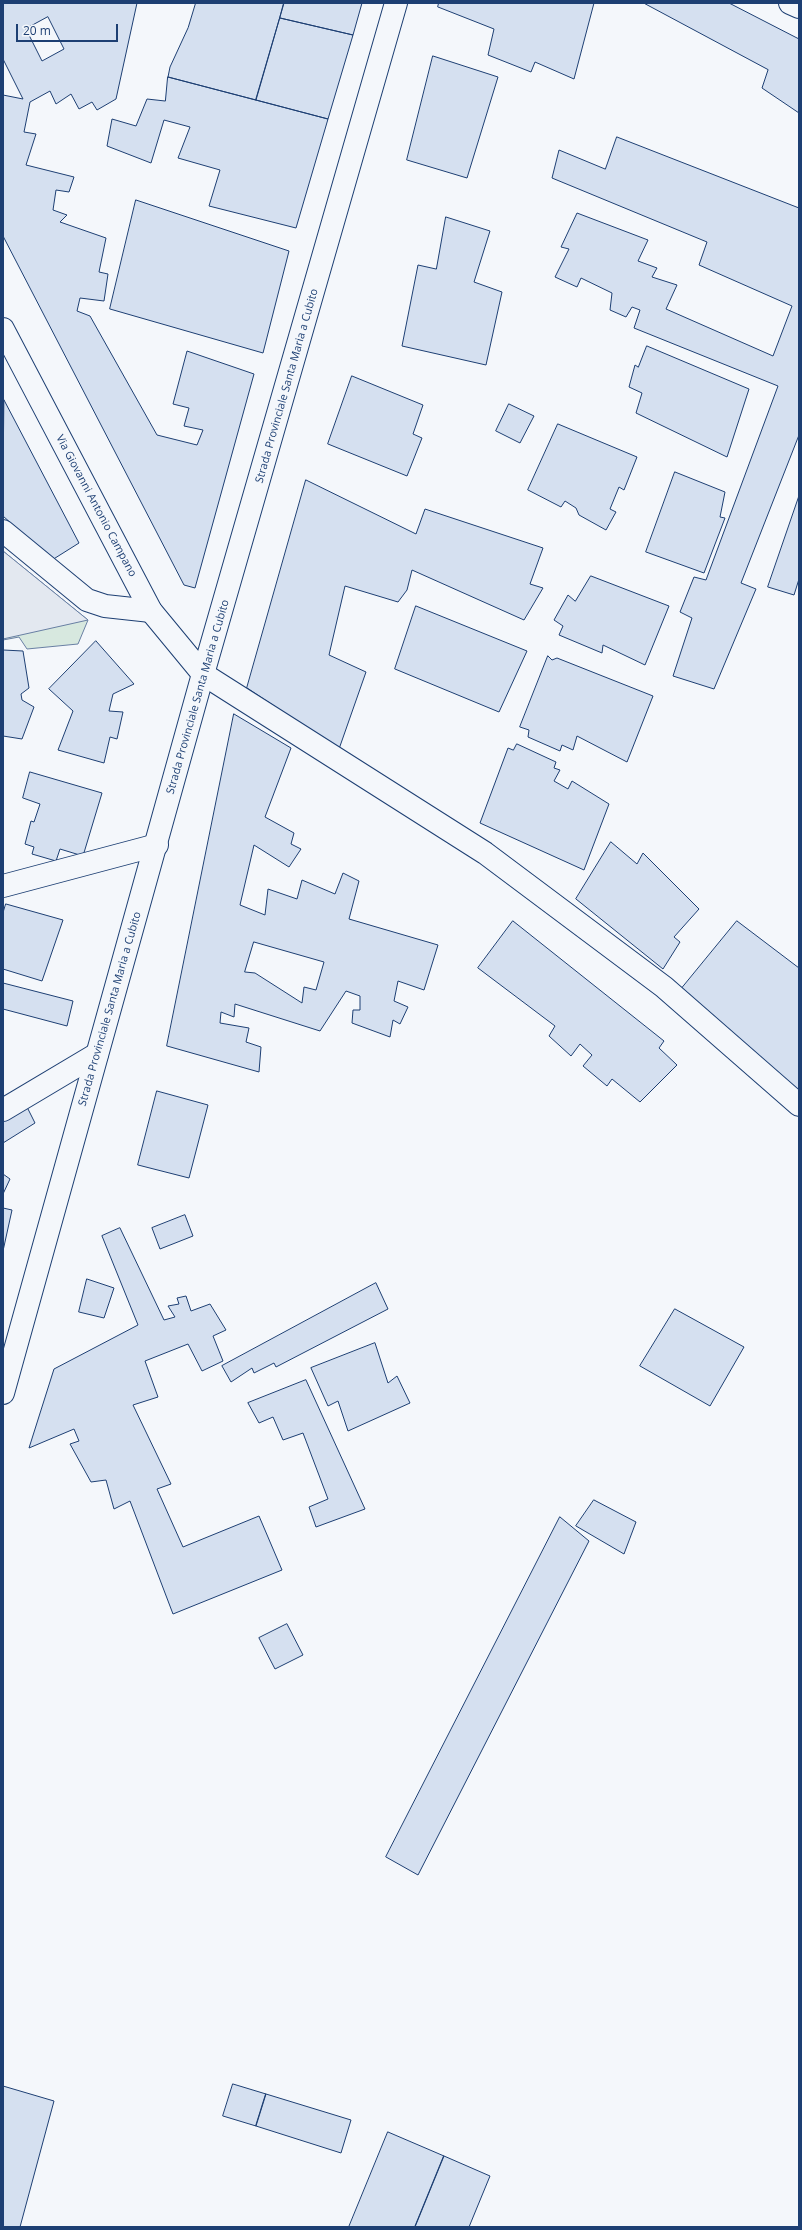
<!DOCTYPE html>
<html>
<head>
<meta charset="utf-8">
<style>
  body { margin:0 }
  #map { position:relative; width:802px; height:2230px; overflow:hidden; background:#f4f7fb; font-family:"Open Sans",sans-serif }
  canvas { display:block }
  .frame { position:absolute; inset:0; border:4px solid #1d3f73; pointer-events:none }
  .scale { position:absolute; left:16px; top:24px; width:102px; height:18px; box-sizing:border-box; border:2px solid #1d3f73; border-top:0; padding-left:5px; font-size:12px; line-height:14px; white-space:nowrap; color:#1d3f73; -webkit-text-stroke:3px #f4f7fb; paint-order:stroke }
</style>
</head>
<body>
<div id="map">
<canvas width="802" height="2230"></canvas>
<div class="frame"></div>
<div class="scale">20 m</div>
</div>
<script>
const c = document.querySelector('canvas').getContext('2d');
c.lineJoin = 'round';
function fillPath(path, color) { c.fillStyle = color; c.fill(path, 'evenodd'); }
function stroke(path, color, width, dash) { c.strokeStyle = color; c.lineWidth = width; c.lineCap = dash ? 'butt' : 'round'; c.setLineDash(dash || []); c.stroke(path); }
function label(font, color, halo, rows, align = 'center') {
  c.font = font + ' "Open Sans",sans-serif'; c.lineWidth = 3; c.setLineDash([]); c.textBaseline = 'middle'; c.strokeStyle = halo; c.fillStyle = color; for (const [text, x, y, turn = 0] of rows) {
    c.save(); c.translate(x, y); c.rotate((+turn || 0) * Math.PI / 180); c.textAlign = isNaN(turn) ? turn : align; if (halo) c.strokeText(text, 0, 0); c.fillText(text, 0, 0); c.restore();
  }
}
const green = new Path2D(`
  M3 551 88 620 78 644 27 649 19 637 3 640Z`);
fillPath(green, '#d7e8df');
stroke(green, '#687fa3', 1);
const parking = new Path2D(`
  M3 551 88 620 3 639Z`);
fillPath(parking, '#e3e8f0');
stroke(parking, '#687fa3', 1);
const building = new Path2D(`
  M3 3H137L116 99 97 110 92 102 79 109 71 94 56 104 50 91 30 102 24 132 36 134 26 165 74 177 69 192 56 190 53 210 67 215 60 222 106 238 99 272 108 274 104 301 80 298 77 311 90 316 157 435 197 445 203 430 184 426 189 408 173 404 187 351 254 374 195 588 184 585 3 236V95L23 99 3 59ZM48 17 64 49 42 61 26 29Z
  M196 3H284L256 100 168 77 170 67 188 28Z
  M284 3H362L353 35 280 18Z
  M439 3H594L574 79 535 62 531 72 488 55 494 29 438 7Z
  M644 3H729L799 39V113L762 88 768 70Z
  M280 18 353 35 328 119 256 100Z
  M433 56 498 77 467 178 407 160Z
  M168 77 328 119 296 228 209 206 220 170 178 158 190 127 164 120 151 163 107 146 112 119 136 126 147 99 165 101Z
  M617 137 799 208V435L741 583 756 589 714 689 673 676 692 618 680 612 694 577 706 580 778 386 634 328 640 310 632 307 626 317 610 310 612 293 581 278 577 287 555 277 569 249 561 247 577 213 648 240 638 261 657 268 652 277 677 285 666 309 773 356 792 306 699 265 707 242 552 178 559 150 605 169Z
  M136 200 289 251 263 353 110 309Z
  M446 217 490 231 474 282 502 292 486 365 402 346 418 265 436 269Z
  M647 346 749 389 727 457 636 413 642 393 629 387 635 365 638 367Z
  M352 376 423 405 413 434 422 438 407 476 328 444Z
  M4 400 79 543 52 560 3 516Z
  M509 404 534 416 520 443 496 431Z
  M558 424 637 457 624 490 619 487 610 509 616 512 606 530 579 515 576 508 565 501 561 507 528 490Z
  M675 472 725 492 720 517 725 518 704 573 646 552Z
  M306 480 416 534 425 509 543 548 530 584 543 588 524 620 412 570 407 590 398 602 345 586 329 655 366 672 339 749 247 688Z
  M799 496V579L794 595 768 587Z
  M591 576 669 606 645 665 603 645 602 653 559 635 563 626 554 620 568 595 575 601Z
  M416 606 527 651 499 712 395 669Z
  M96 641 134 684 113 694 109 711 123 712 117 739 110 737 104 763 58 750 73 711 49 689Z
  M3 650 23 651 29 688 21 694 22 700 34 707 22 739 3 736Z
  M548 656 552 660 557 658 653 696 627 762 577 736 573 750 562 745 560 751 528 737 529 730 520 727Z
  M234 714 291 748 265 817 294 833 291 844 301 849 289 867 254 845 240 905 265 915 268 889 297 899 302 880 335 894 343 873 359 881 349 919 438 945 424 990 398 981 394 1001 408 1007 400 1024 393 1020 390 1037 352 1023 353 1010H360V996L346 991 320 1031 235 1004 234 1017 221 1012 220 1023 249 1028 246 1042 261 1047 259 1072 167 1046ZM254 942 324 962 316 990 304 987 302 1003 255 973 245 972Z
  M517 744 556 762 554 768 560 770 554 781 568 789 572 781 609 804 584 870 480 823 508 748 513 750Z
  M30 772 102 793 83 856 60 849 56 861 32 854 34 847 25 844 31 821 34 822 40 804 23 798Z
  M611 842 637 864 643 853 699 909 674 937 680 942 663 969 576 899Z
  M6 904 63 920 42 981 3 969V913Z
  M513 921 664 1041 659 1048 677 1065 640 1102 612 1079 607 1086 583 1066 592 1055 580 1044 571 1056 549 1036 555 1026 478 968Z
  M737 921 799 968V1092L678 993Z
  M3 983 73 1001 67 1026 3 1009Z
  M157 1091 208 1105 189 1178 138 1165Z
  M26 1105 35 1123 3 1143V1117Z
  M3 1174 10 1179 3 1194Z
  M3 1208 12 1210 3 1251Z
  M185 1215 193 1236 160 1249 152 1228Z
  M120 1228 164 1320 175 1317 168 1306 179 1304 177 1298 186 1296 191 1311 210 1304 226 1330 213 1336 223 1361 202 1371 188 1344 145 1361 158 1397 133 1405 171 1484 157 1489 183 1547 259 1516 282 1570 173 1614 130 1501 114 1509 106 1480 91 1482 70 1444 79 1441 74 1429 29 1448 54 1369 138 1325 102 1236Z
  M87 1279 114 1288 104 1318 79 1312Z
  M376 1283 388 1309 276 1367 274 1363 254 1373 252 1368 231 1382 222 1366Z
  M675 1309 744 1347 710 1406 640 1366Z
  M375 1343 388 1383 397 1376 410 1403 348 1431 338 1401 328 1406 311 1368Z
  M306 1380 365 1509 316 1527 309 1507 328 1499 303 1433 283 1440 273 1417 259 1423 248 1403Z
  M594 1500 636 1522 624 1554 576 1526Z
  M560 1517 589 1541 418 1875 386 1857Z
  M287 1624 303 1655 275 1669 259 1638Z
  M233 2084 266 2094 256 2126 223 2116Z
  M3 2086 54 2101 20 2227H3Z
  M266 2094 351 2120 341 2153 256 2126Z
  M388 2132 444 2156 415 2227H349Z
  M444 2156 490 2176 469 2227H415Z`);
fillPath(building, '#d5e0f0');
stroke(building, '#1d3f73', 1);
const street = new Path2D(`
  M790 3 799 7
  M3 531 87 600 105 606 151 611
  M203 674 485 853 664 987 799 1105
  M3 886 157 845
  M3 1110 97 1054`);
const secondary = new Path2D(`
  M3 329 151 611 203 674
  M3 1393 203 674 396 3`);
stroke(street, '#1d3f73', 24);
stroke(secondary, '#1d3f73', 24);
stroke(street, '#f4f7fb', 22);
stroke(secondary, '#f4f7fb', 22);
label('11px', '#1d3f73', '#f4f7fb', [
  ["Strada Provinciale Santa Maria a Cubito",287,386,-74],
  ["Via Giovanni Antonio Campano",96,506,62],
  ["Strada Provinciale Santa Maria a Cubito",198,697,-74],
  ["Strada Provinciale Santa Maria a Cubito",110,1009,-74]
]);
</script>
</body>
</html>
